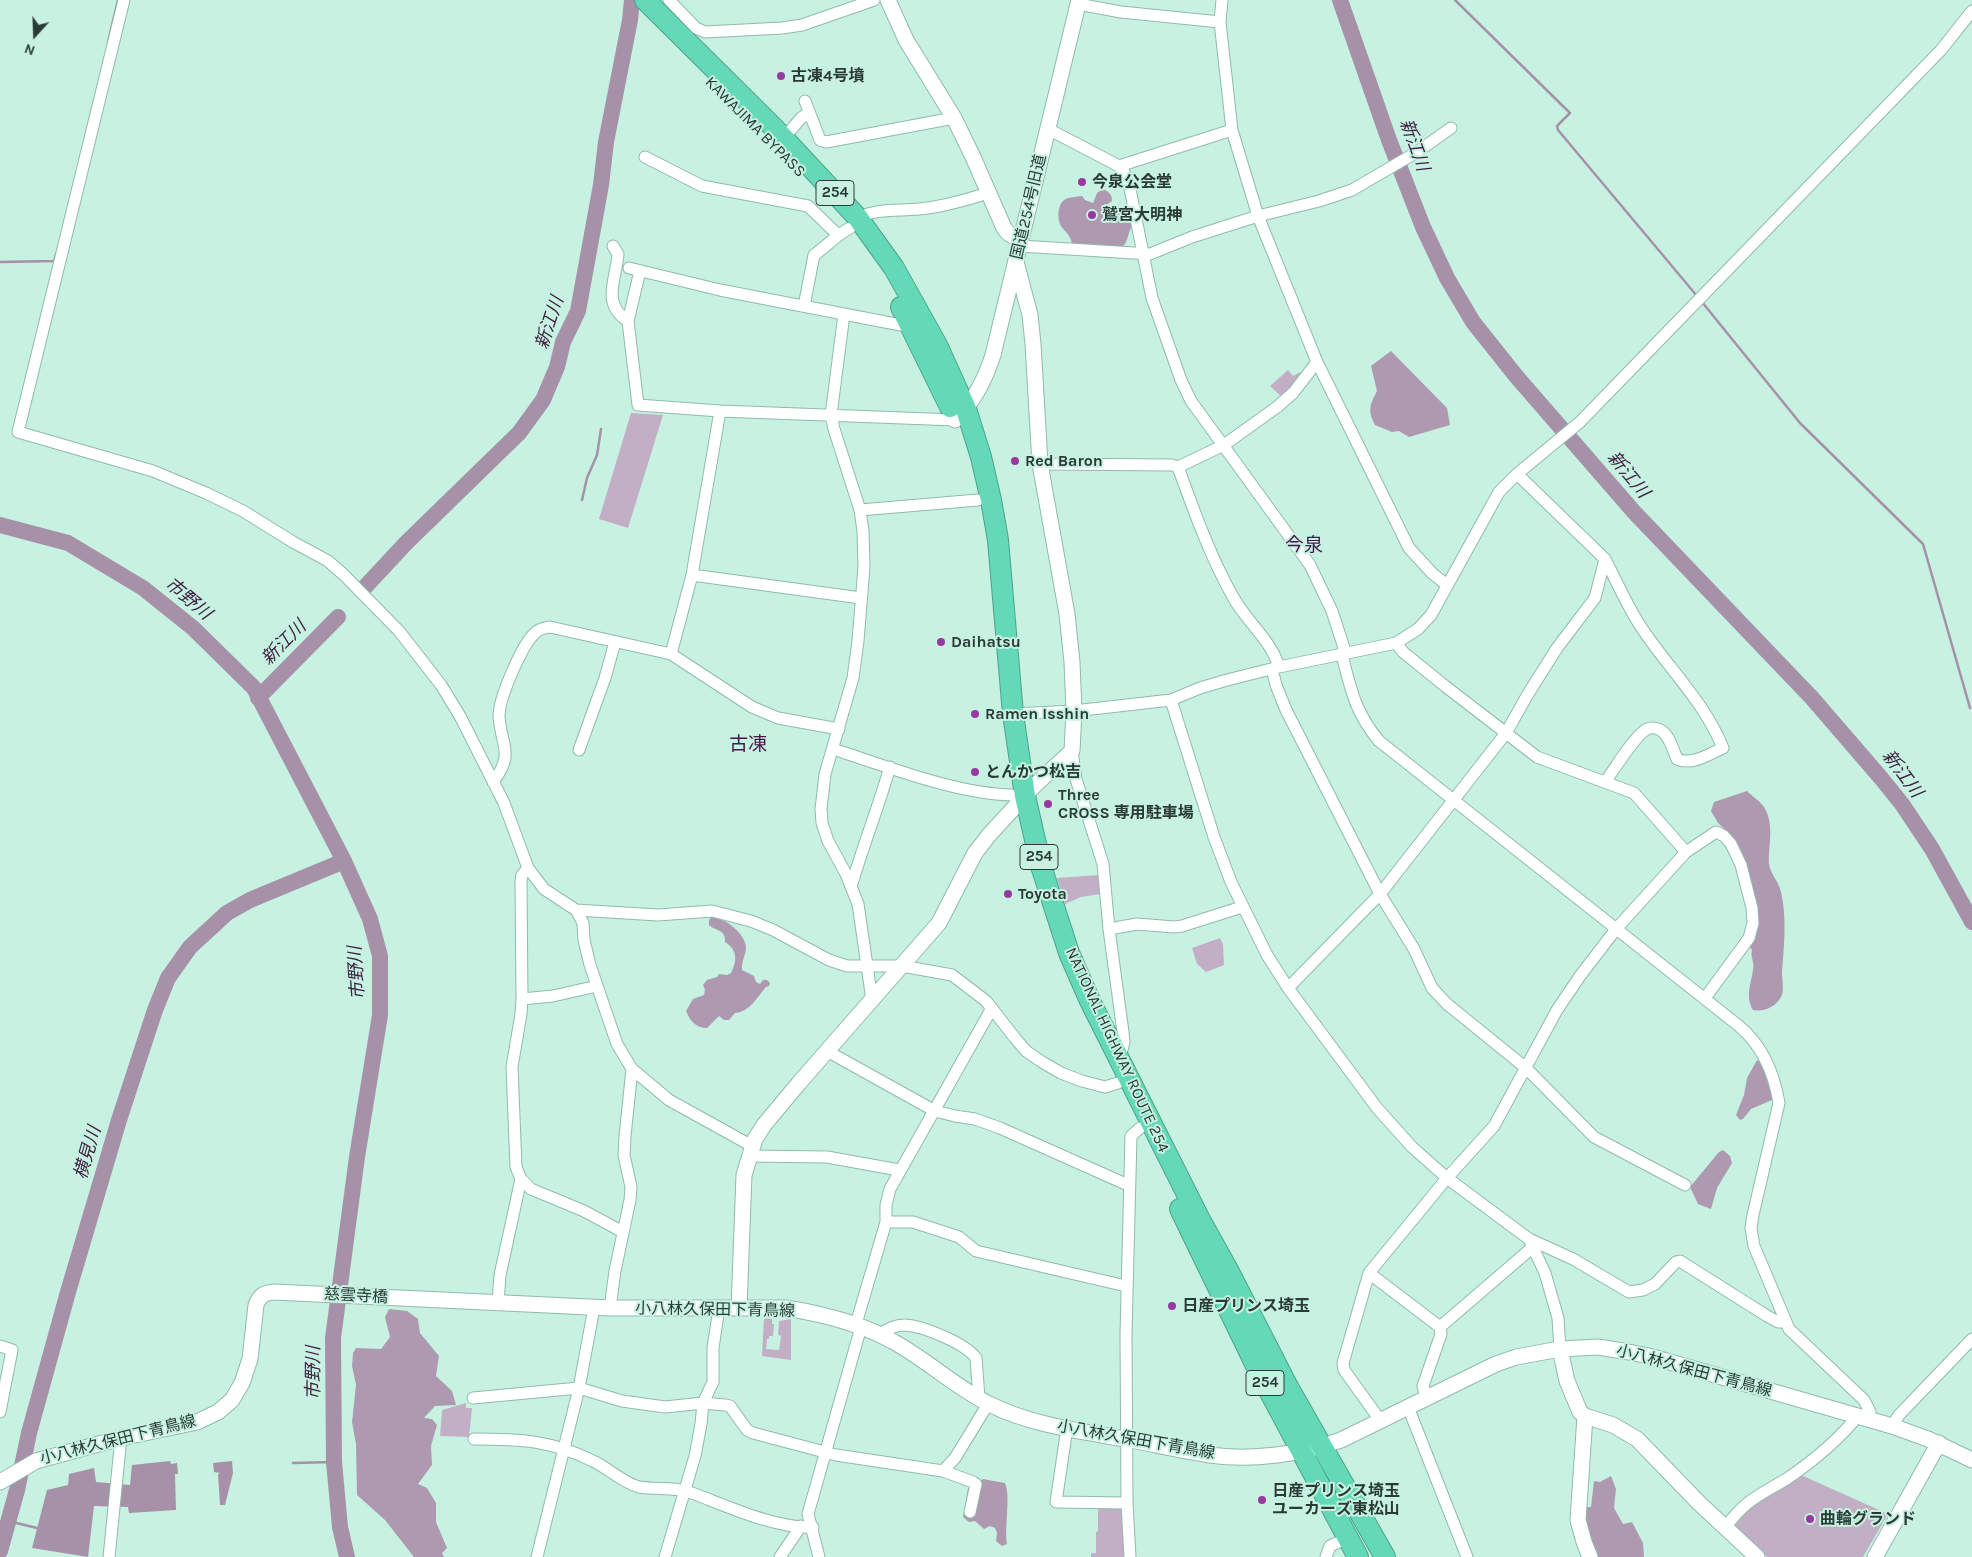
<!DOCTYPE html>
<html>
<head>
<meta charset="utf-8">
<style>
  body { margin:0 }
  #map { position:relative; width:1972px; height:1557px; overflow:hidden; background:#c7f2e2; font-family:Karla,sans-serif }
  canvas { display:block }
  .north { position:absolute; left:10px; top:10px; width:50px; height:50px; -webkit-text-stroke:4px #c7f2e2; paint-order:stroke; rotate:200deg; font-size:14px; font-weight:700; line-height:20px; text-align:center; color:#2a3b35 }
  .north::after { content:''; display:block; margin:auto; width:18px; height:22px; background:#2a3b35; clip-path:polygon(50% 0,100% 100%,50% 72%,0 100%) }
</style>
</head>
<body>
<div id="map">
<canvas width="1972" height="1557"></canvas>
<div class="north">N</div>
</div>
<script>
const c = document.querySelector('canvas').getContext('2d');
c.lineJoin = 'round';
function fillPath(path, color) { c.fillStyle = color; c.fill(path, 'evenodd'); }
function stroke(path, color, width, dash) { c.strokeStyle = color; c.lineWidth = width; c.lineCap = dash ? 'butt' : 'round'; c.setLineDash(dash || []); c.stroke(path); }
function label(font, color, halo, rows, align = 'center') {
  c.font = font + ' Karla,"Noto Sans JP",sans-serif'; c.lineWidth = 4; c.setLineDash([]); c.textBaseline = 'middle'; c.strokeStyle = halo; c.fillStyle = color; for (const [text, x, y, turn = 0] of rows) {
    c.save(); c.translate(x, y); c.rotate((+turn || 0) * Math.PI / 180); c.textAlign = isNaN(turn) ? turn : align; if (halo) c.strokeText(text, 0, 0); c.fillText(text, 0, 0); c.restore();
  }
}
fillPath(new Path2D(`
  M1288 370 1293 376 1301 372 1304 373 1283 398 1270 386Z
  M631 413 663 415 628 528 599 519Z
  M1099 875 1101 894 1081 897 1065 904 1057 878Z
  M1220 938 1223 944 1224 965 1206 972 1197 964 1192 948Z
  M764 1318 772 1319V1324H774L773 1336H769V1339H767L766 1349 779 1350 781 1336 778 1335 779 1321 791 1319V1360L762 1356Z
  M466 1403V1408H472L469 1437 440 1436 442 1410Z
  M1801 1475 1888 1514 1863 1557H1767L1730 1525C1749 1504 1773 1490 1799 1479Z
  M1098 1505H1122L1126 1557H1091V1553H1096V1532L1098 1531Z`), '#c3afc5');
fillPath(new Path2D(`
  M1103 189C1109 192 1112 194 1112 201L1102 208 1105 215C1112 217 1117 211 1125 211L1130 215 1133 224C1127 233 1129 243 1120 249L1074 247C1071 243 1072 241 1069 236 1067 232 1062 229 1060 224 1057 217 1058 202 1066 199 1070 197 1077 197 1082 196L1085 200 1093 203 1097 193Z
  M1391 351 1447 408 1450 425 1409 437 1399 431 1392 432 1375 425C1368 411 1369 406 1377 391L1371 366Z
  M1747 791C1752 796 1760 801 1764 807 1775 825 1768 845 1769 864 1770 873 1779 882 1781 892 1787 917 1784 947 1782 972 1782 980 1784 988 1782 995 1777 1007 1764 1012 1753 1010 1745 996 1751 984 1753 970 1755 963 1750 957 1752 950L1749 945 1753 934 1742 860 1731 835 1718 823 1711 811 1714 802Z
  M711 917C724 917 745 933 746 947 746 955 741 962 742 970L754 976 756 982 760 984 763 980H767L770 983 769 986 766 987C757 997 750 1012 735 1013L729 1020H724L719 1016 707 1028C696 1028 690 1021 686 1011L693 999 704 995 705 990 703 985 707 980 717 977 719 974 727 975 731 973C737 961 738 950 725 942 726 929 715 931 709 925V920Z
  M1757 1060C1766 1066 1770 1087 1773 1097L1772 1100 1751 1109 1743 1119 1740 1120 1736 1115 1744 1095 1747 1078Z
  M1723 1150 1730 1156 1732 1163 1717 1188 1711 1209 1698 1204 1690 1187 1719 1152Z
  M389 1309 407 1311 418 1319 420 1333 439 1356 436 1376 452 1391 456 1405 435 1406 424 1418 432 1419 437 1425 431 1446 432 1465 418 1484 427 1488 436 1503V1522L447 1548 442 1553 444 1557H414L385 1520 357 1495 356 1444 352 1422 356 1385 352 1366 353 1353 356 1348 381 1349 390 1337 385 1317Z
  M1611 1476 1616 1489 1614 1508 1623 1524 1632 1522 1643 1543 1644 1557H1595L1586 1526 1585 1507H1591L1594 1481 1600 1482Z
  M983 1479 1005 1483C1011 1496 1004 1529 1007 1544L1002 1546 996 1541 997 1533 995 1528 990 1526 984 1529 975 1521 969 1522 963 1517 968 1488 980 1491 979 1482Z`), '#af99b0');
fillPath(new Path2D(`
  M170 1461 171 1464 177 1463 178 1474H175L176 1510 129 1513 128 1507 94 1506 88 1557 32 1548 47 1490 68 1485 69 1474 94 1468 96 1482 130 1485 132 1465Z
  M232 1461 233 1473 225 1505H220L218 1474 220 1473 214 1472 213 1463Z`), '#a791a8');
stroke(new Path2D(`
  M1455 0 1570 113 1557 126 1558 130 1697 296
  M108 42 118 0
  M0 262 54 261 56 254
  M1702 302 1800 423 1923 544 1970 708
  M582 500 587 478 597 455 601 429
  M293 1463 334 1462
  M8 1521 37 1528`), '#a791a8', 2.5);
stroke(new Path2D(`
  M1340 0 1389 140 1423 227 1447 278 1473 322 1516 376 1634 512 1812 698 1881 778 1902 804 1932 849 1972 922
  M0 525 68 543 143 588 193 628 254 688 344 861 370 919 380 956V1015L357 1157 333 1338 334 1462 340 1527 347 1557
  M365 587 406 543 519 433 543 400 557 367 563 342 578 311 601 185 606 142 630 20 632 0
  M258 698 338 617
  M0 1551 17 1490 29 1433 68 1292 119 1120 155 1010 168 978 190 947 227 913 250 900 344 861`), '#a791a8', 16);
const street = new Path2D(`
  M124 0 18 432 153 471 206 493 243 511 293 542 328 561 344 575 399 631 441 685 460 716 504 803 528 868 544 889 576 910 658 915 712 911 751 921 773 930 829 960 847 966H902L952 975 986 1001 1015 1038 1026 1051 1042 1062 1061 1073 1082 1081 1105 1087 1118 1083
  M669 0 696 28 705 32 782 28 802 25 874 0
  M1222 0 1220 22 1232 130 1258 216 1317 362 1409 548 1432 573 1447 585
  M1078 4 1121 12 1220 22
  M805 101 820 140 826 142 954 118
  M1048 129 1119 166 1124 172 1129 184 1152 298 1181 380 1191 401 1199 412 1310 565 1332 611 1344 648 1342 655C1351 690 1355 712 1379 741L1739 1026C1763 1046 1774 1073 1779 1103L1753 1215 1751 1228 1754 1246 1789 1329 1864 1400 1870 1412 1869 1420
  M784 138 801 118 809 113
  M645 157 702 186 808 206 837 234
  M1119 166 1232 130
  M858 218C878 208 897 211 919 209 943 207 966 200 988 193
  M613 246 618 254C616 280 601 304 628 321
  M1020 246 1150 254 1192 237 1258 216 1319 201 1352 190 1417 152 1451 128
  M629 268 720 290 911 327
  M640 271 628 321 638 405 720 411 955 420
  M804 306 814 255C827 246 836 235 850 228
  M844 314 831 415 834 429 860 510 863 531 864 567 858 641 853 678 825 774 821 809 822 823 828 841 846 874 858 904 872 1000
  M1040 464 1172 465 1178 467 1224 445 1277 407 1293 393 1317 362
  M1178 467C1194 511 1210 556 1233 597 1246 621 1271 640 1279 667
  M860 510 978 500
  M1605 559C1617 582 1628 608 1643 630 1670 670 1705 703 1723 748 1709 754 1692 766 1677 759 1673 750 1670 737 1662 731 1658 728 1652 727 1647 729 1635 735 1614 770 1605 782
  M692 575 861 598
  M1396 643 1403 652 1445 686 1537 757 1634 793 1686 852
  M671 654 692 575 720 411
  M1272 669 1276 685 1286 710 1380 894 1414 949 1432 988 1447 1004 1526 1068 1594 1137 1685 1185
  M1171 700 1214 837 1231 882 1267 955 1288 988 1377 1108 1412 1147 1447 1178 1529 1239 1545 1273 1558 1318 1560 1349
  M1013 714 1074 711 1171 700 1200 688 1227 680 1279 667 1396 643 1418 629 1431 615 1499 492 1517 474 1580 422 1941 50 1972 11
  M833 749C886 766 956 794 1012 795
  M579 750 605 678 615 642
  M1072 751 1076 779 1103 864 1109 929 1123 1032 1124 1042 1120 1058
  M493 782C515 753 501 747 499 716 499 698 522 644 536 632 539 629 545 628 550 627L671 654 752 707 778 718 839 729
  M528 868 522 875 521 881 522 999 521 1014 512 1067 516 1167 521 1179 531 1189 584 1211 623 1232
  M851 887C863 846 878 808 890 767
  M576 910 583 923 584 940 590 965 617 1044 632 1069 669 1100 752 1146
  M1109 929 1137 924 1174 927 1182 926 1242 907
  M1288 988 1380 894 1506 733 1528 694 1557 648 1595 598 1605 559 1517 474
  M522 999 553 996 597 986
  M827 1051 935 1111 955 1116 975 1119 1000 1128 1128 1185
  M748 1156 827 1157 899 1170
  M886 1222H913L959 1237 976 1251 1126 1286
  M1529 1239 1573 1259 1629 1292 1643 1290 1655 1284 1676 1262 1680 1261 1767 1316 1778 1322H1785
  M1369 1273 1440 1327 1441 1334 1423 1386 1426 1397
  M498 1303 500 1275 521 1179
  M610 1308 615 1271 630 1200 631 1187 624 1155 625 1136 632 1069
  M856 1324 886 1222V1205L890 1189 992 1008
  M1440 1327 1533 1247
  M880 1334C888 1329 895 1325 905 1325 923 1326 965 1343 976 1358L979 1398
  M0 1346 12 1350 0 1412
  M473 1398 579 1388 622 1401 665 1407 703 1403 725 1405 730 1406 747 1430 753 1433 836 1455 943 1471 973 1482 976 1484 970 1512
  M1408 1407 1467 1557
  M1380 1420 1344 1370 1343 1363 1369 1273 1447 1178 1494 1126 1557 1010 1580 976 1616 929 1686 852 1716 832 1724 836 1731 844 1741 865 1752 908 1753 923 1749 938 1705 998
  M1892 1426 1899 1415 1972 1339
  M1067 1428 1056 1502 1127 1503
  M474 1439C519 1439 551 1440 593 1461 608 1468 623 1483 639 1487 657 1490 675 1486 692 1493 727 1506 776 1529 813 1527
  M943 1471 955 1458 988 1404
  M1725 1528C1746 1499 1759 1496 1788 1478 1813 1461 1838 1440 1857 1417
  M109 1557 121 1438
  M537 1557 579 1388 594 1308
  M665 1557 695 1456 701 1424 703 1403 713 1382V1348L719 1308
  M780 1557 801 1526
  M819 1557 808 1514 861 1327
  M1130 1557 1127 1503 1126 1334 1131 1136 1140 1128
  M1326 1557 1330 1546 1348 1538`);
const secondary = new Path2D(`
  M888 0 906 40 954 118 973 157 1004 228 1008 233 1021 241
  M955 420C974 402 985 380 993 355L1079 0
  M739 1308 744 1175 755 1139 764 1125 799 1083 939 923 975 853 989 835 1034 786 1072 751 1074 711 1072 662 1067 614 1040 464 1033 344 1030 315 1016 262
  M1560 1349 1567 1381 1580 1412 1585 1416 1613 1425 1637 1439 1699 1503 1757 1557
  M1585 1416 1578 1520 1584 1542 1590 1557
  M0 1482 36 1461 121 1438 197 1422 218 1412 232 1400 242 1383 250 1359 256 1305C260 1295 264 1293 274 1292L610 1308H786C823 1314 861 1323 894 1342 927 1360 955 1387 989 1404 1031 1425 1079 1431 1125 1439 1153 1444 1182 1451 1210 1455 1251 1461 1303 1454 1341 1440L1496 1364 1516 1357 1560 1349 1598 1347 1623 1351 1649 1356 1892 1426 1928 1439 1972 1460
  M1875 1557 1939 1443`);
const highway = new Path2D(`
  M645 0 774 128 858 218 894 268 937 345 966 409 981 457 991 500 998 540 1013 714 1025 796 1041 866 1069 953 1090 1001 1198 1216 1228 1270 1288 1387 1385 1557
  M901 307 950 407
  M1180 1209 1258 1370 1358 1557`);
stroke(street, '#91baac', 13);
stroke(secondary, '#91baac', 17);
stroke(highway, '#50a28a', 22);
stroke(street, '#fff', 11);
stroke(secondary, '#fff', 15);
stroke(highway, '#64d9b7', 20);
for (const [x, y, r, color] of [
  [781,76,5,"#9839a2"],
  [1082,182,5,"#9839a2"],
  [1092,215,5,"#9839a2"],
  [1015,461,5,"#9839a2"],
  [941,642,5,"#9839a2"],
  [975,714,5,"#9839a2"],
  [975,772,5,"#9839a2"],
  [1048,804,5,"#9839a2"],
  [1008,894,5,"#9839a2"],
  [1172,1306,5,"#9839a2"],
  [1262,1500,5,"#9839a2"],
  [1810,1519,5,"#9839a2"]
]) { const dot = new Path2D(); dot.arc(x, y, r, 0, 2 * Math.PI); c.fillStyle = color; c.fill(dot); stroke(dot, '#c7f2e2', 2); }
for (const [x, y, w] of [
  [835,193,38],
  [1039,857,38],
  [1265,1383,38]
]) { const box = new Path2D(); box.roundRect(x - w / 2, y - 12.5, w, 25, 4); c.fillStyle = '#c7f2e2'; c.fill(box); stroke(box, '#2a3b35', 1); }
label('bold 15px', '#2a3b35', null, [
  ["254",835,193],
  ["254",1039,857],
  ["254",1265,1383]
]);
label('bold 16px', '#2a3b35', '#c7f2e2', [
  ["古凍4号墳",791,76],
  ["今泉公会堂",1092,182],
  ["鷲宮大明神",1102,215],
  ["Red Baron",1025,461],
  ["Daihatsu",951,642],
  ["Ramen Isshin",985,714],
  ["とんかつ松吉",985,772],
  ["Three",1058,795],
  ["CROSS 専用駐車場",1058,813],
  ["Toyota",1018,894],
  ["日産プリンス埼玉",1182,1306],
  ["日産プリンス埼玉",1272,1491],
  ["ユーカーズ東松山",1272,1509],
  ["曲輪グランド",1820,1519]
], 'left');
label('16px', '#2a3b35', '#c7f2e2', [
  ["KAWAJIMA BYPASS",755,127,45],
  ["国道254号旧道",1029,207,-77],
  ["NATIONAL HIGHWAY ROUTE 254",1117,1050,65],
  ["慈雲寺橋",356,1296,3],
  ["小八林久保田下青鳥線",715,1310,1],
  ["小八林久保田下青鳥線",1694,1371,15],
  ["小八林久保田下青鳥線",118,1440,-14],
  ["小八林久保田下青鳥線",1136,1440,10]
]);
label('italic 18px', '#412243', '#c7f2e2', [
  ["新江川",1414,145,70],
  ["新江川",550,323,-72],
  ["新江川",1628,475,50],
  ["市野川",188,599,40],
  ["新江川",284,643,-45],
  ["新江川",1902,774,53],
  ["市野川",357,973,-94],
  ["横見川",88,1153,-74],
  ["市野川",314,1373,-90]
]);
label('19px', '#46184a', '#c7f2e2', [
  ["今泉",1304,546],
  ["古凍",748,745]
]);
</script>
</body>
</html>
